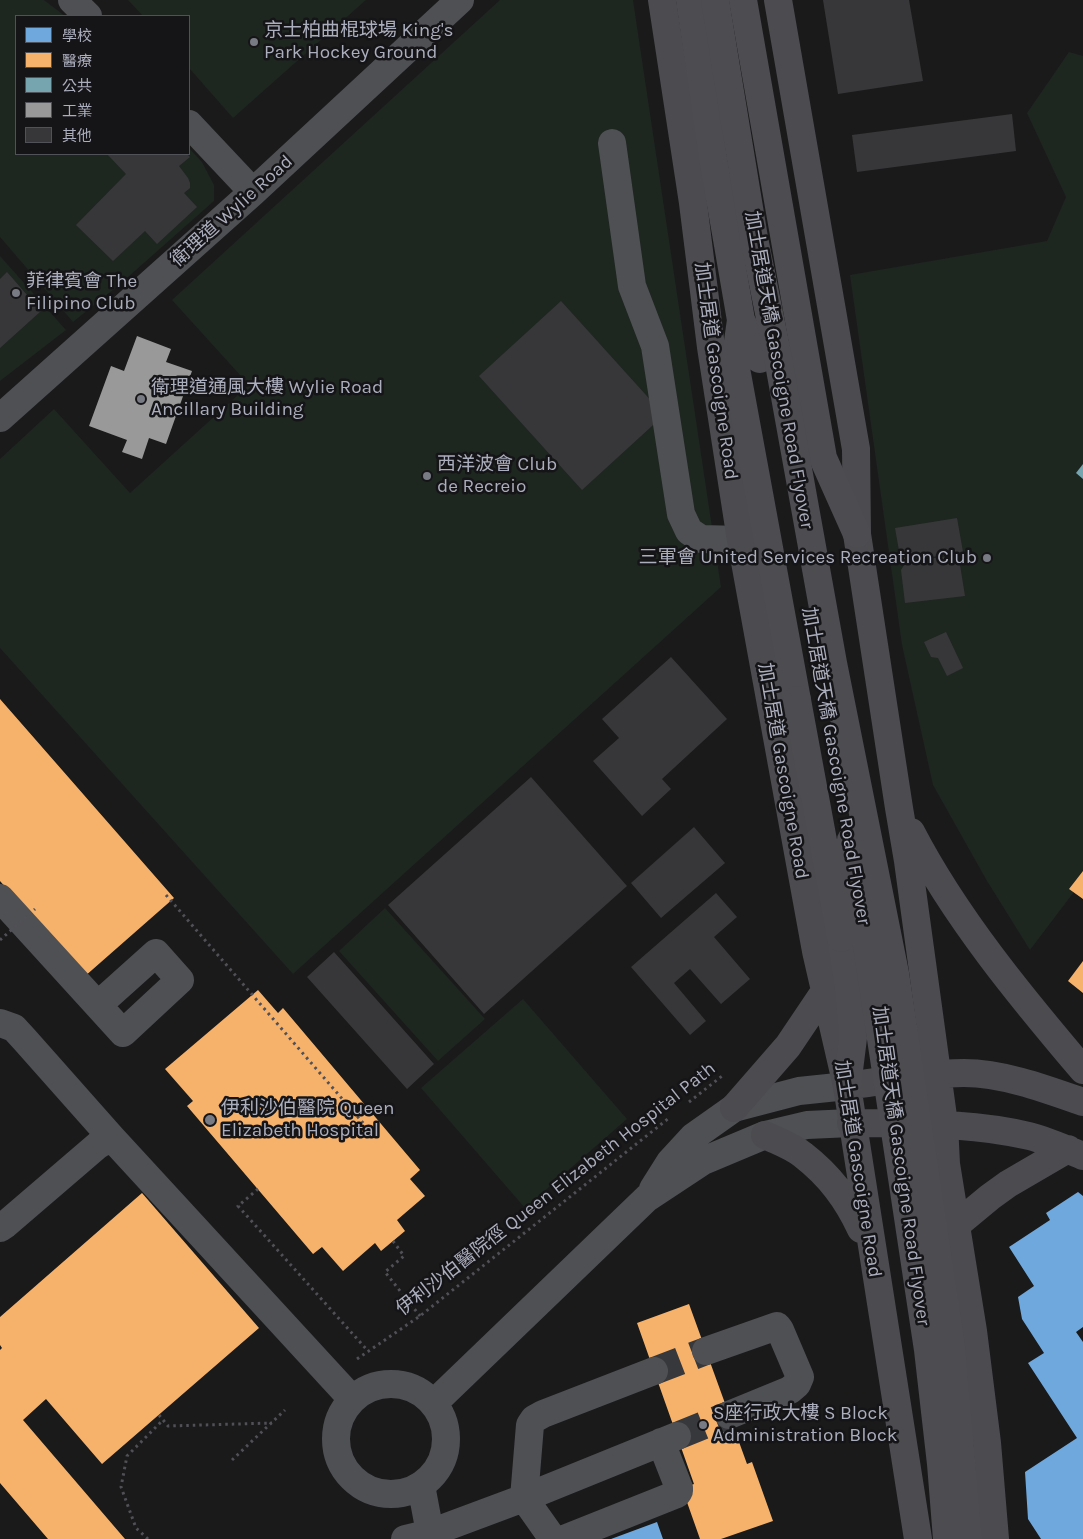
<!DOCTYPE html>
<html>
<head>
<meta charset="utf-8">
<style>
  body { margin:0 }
  #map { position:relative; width:1083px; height:1539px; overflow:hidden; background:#1a1a1b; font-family:Karla,"Noto Sans TC",sans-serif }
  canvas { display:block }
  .legend { position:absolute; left:15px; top:15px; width:175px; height:140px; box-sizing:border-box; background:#151417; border:1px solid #515259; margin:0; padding:6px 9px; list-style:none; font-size:15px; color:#abaebd }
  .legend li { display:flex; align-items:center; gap:10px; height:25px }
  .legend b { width:25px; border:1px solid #515259 }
</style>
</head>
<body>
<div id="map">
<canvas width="1083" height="1539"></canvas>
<ul class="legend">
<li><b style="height:14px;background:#6fa8dc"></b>學校</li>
<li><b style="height:14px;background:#f6b26b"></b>醫療</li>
<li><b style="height:14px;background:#76a5af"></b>公共</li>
<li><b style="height:14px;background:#999"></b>工業</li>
<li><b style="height:14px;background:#373739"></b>其他</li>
</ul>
</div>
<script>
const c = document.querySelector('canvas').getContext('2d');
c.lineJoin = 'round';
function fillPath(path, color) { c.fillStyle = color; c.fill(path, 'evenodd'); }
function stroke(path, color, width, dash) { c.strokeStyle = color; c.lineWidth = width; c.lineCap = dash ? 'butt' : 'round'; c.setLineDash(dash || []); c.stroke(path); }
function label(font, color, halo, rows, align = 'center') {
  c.font = font + ' Karla,"Noto Sans TC",sans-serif'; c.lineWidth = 5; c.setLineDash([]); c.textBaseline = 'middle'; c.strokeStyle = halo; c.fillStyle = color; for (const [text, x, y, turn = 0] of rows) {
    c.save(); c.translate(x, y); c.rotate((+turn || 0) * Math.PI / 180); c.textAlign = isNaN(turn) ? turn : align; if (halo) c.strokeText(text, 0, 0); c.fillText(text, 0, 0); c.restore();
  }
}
fillPath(new Path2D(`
  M0 0H44L65 16H16V154H189V148L202 162 214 185V201L119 285 73 322 0 237Z
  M128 0H366L233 118 189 68V16H143Z
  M500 0H633L721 587 293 974 0 648V459L54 409 130 493 249 385 172 300Z
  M1069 52 1083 56V880L1030 950 987 881 933 785 902 645 850 275 1047 241 1066 197 1027 113Z
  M0 256 66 330 0 381Z
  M385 908 485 1019 438 1061 339 951Z
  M523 999 627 1119 525 1208 421 1088Z`), '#1e2620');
fillPath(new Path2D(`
  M1078 1192 1083 1196V1327L1076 1332 1083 1342V1539H1041L1028 1519 1025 1472 1077 1438 1028 1363 1044 1353 1022 1319 1018 1297 1034 1286 1009 1247 1050 1220 1046 1213Z
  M657 1522 663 1539H611Z`), '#6fa8dc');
fillPath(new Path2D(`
  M0 699 174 898 84 977 0 881Z
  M1083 871V899L1069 889Z
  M1083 961V993L1068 981Z
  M258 990 278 1013 283 1008 420 1170 410 1179 425 1196 397 1220 405 1231 381 1251 375 1243 343 1271 322 1247 313 1254 187 1106 193 1101 165 1069Z
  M142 1193 259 1328 102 1464 46 1399 23 1420 125 1539H48L0 1483V1350L2 1348 0 1345V1317Z
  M689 1304 747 1464 752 1462 773 1521 721 1539H700L682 1488 694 1484 637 1323Z`), '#f6b26b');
fillPath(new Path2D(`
  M1083 464V479L1076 473Z`), '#76a5af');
fillPath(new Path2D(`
  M137 336 171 349 166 362 192 371 166 444 149 438 142 459 122 452 127 440 89 426 111 366 124 371Z`), '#999');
fillPath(new Path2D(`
  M823 0H909L923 81 838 94Z
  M1012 114 1016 151 857 172 852 135Z
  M107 154H187L190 157 179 166 188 178 190 183V188L184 193 197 207 157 244 145 231 113 261 76 225 126 174Z
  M7 272 41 311 0 348V279Z
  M561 301 664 415 582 490 479 376Z
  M957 518 963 552 901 562 895 528Z
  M949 556 960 565 965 596 905 603 901 570 906 562Z
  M946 632 963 668 947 676 938 658 931 657 924 642Z
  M671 657 727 719 662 779 671 789 642 816 593 761 619 738 602 719Z
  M531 777 627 886 484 1014 388 905Z
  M694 827 725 863 661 918 631 883Z
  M716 893 737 917 714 937 750 979 721 1004 690 969 674 983 706 1021 690 1035 631 967Z
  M334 952 434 1064 407 1089 307 977Z`), '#373739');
stroke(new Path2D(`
  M654 1371 706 1351
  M677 1436 729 1415`), '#37383b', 28, [28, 14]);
stroke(new Path2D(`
  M166 895 370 1131 373 1129
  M689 1102 722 1076
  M258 1189 238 1206 368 1351
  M393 1241 404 1256 385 1272 420 1316
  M357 1359 420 1316 669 1118
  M159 1415 168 1426 272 1423
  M232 1460 285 1410
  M148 1539 136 1528 121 1487 127 1456 163 1420`), '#505056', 3, [2.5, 4]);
stroke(new Path2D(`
  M72 0 88 16
  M189 124 253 192
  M612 143 632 286 655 346 681 514 689 531 701 539 741 540
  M0 418 253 192 460 0
  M0 898 123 1033 180 980 156 953 98 1005
  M0 1023 14 1028 25 1040 111 1137 352 1399
  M653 1189 670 1162 693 1137 734 1108 799 1091 847 1086
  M0 1228 6 1224 98 1145 111 1137
  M706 1351 777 1326 780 1330 800 1377 797 1384 790 1390 729 1415
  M336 1439a55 55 0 1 1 110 0a55 55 0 1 1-110 0Z
  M434 1403 647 1198 703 1161 765 1135 807 1125 851 1123
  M421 1485 430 1533
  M524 1498 530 1425 534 1419 543 1414 654 1371
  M524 1498 553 1539
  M405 1539 430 1533 524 1498 677 1436
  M564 1539 677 1494 679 1491V1488L661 1442`), '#4f5054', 28);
stroke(new Path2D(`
  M662 0 693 203 711 347 741 540 816 951 847 1086 918 1539
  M778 0 856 449 857 534 899 808 908 861 944 1124 946 1164 973 1331 987 1443 995 1539
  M911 832C955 917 1021 997 1083 1070
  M847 1086C885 1081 925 1073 964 1073 1003 1073 1046 1089 1083 1102
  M734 1108 788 1046 825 991
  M851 1123C911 1124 971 1122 1029 1136 1048 1141 1066 1149 1083 1156
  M765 1135C777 1141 792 1146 803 1155 830 1176 847 1199 861 1229
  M955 1226 990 1197 1008 1184 1068 1149`), '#4c4c50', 28);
stroke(new Path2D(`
  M690 0 713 158 741 320 760 359
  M743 0 823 458 857 534
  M741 320 735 363 797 700
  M841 938 849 989 853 1038 847 1086`), '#4c4c51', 28);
stroke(new Path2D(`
  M0 940 35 909`), '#505056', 3, [2.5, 4]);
stroke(new Path2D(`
  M715 0 754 238 778 358 833 663 895 973 951 1346 968 1539
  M797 700 841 938
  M851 840 928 1350 941 1464 947 1539`), '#4c4c51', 28);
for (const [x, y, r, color] of [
  [254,42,5,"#787a84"],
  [16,293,5,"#787a84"],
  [141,399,5,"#787a84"],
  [427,476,5,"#787a84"],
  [987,558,5,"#787a84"],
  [210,1120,6,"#787a84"],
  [703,1425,5,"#787a84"]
]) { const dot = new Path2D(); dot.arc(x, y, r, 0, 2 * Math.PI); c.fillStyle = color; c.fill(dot); stroke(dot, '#151417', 2); }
label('19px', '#abaebd', '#151417', [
  ["京士柏曲棍球場 King's",264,31],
  ["Park Hockey Ground",264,53],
  ["菲律賓會 The",26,282],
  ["Filipino Club",26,304],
  ["衛理道通風大樓 Wylie Road",151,388],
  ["Ancillary Building",151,410],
  ["西洋波會 Club",437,465],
  ["de Recreio",437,487],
  ["三軍會 United Services Recreation Club",977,558,"right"],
  ["伊利沙伯醫院 Queen",221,1109],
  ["Elizabeth Hospital",221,1131],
  ["S座行政大樓 S Block",713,1414],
  ["Administration Block",713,1436]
], 'left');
label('19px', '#abaebd', '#151417', [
  ["衛理道 Wylie Road",232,211,-42],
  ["加士居道天橋 Gascoigne Road Flyover",779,370,80],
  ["加士居道 Gascoigne Road",716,371,82],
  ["加士居道天橋 Gascoigne Road Flyover",836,766,80],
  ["加士居道 Gascoigne Road",783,771,80],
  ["加士居道天橋 Gascoigne Road Flyover",901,1166,82],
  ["加士居道 Gascoigne Road",858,1169,81],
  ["伊利沙伯醫院徑 Queen Elizabeth Hospital Path",556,1189,-38]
]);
</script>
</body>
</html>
